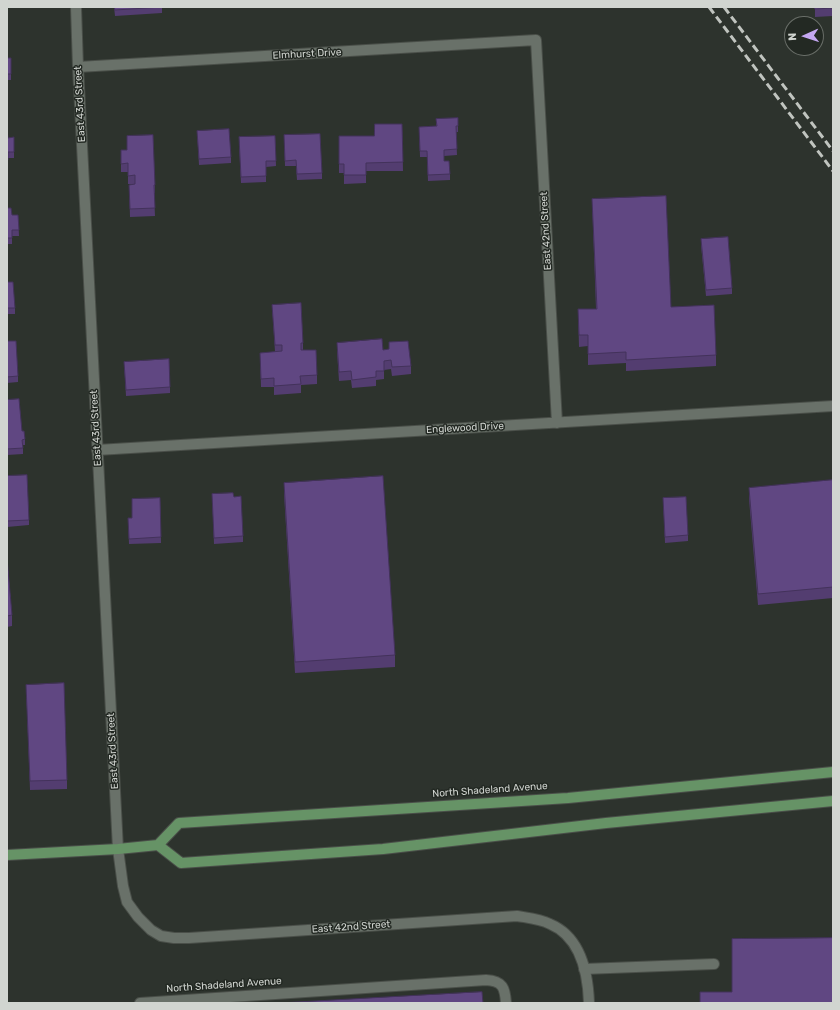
<!DOCTYPE html>
<html>
<head>
<meta charset="utf-8">
<style>
  body { margin:0 }
  #map { position:relative; width:840px; height:1010px; overflow:hidden; background:#2d332d; font-family:Rubik,sans-serif }
  canvas { display:block }
  .frame { position:absolute; inset:0; border:8px solid #d1d5d0; pointer-events:none }
  .north { position:absolute; left:784px; top:16px; width:40px; height:40px; box-sizing:border-box; background:#232923; border:1px solid #696e68; border-radius:50%; rotate:267deg; font-size:11px; font-weight:700; line-height:16px; text-align:center; color:#d1d5d0 }
  .north::after { content:''; display:block; margin:auto; width:14px; height:18px; background:#c4a7f1; clip-path:polygon(50% 0,100% 100%,50% 72%,0 100%) }
</style>
</head>
<body>
<div id="map">
<canvas width="840" height="1010"></canvas>
<div class="frame"></div>
<div class="north">N</div>
</div>
<script>
const c = document.querySelector('canvas').getContext('2d');
c.lineJoin = 'round';
function stroke(path, color, width, dash) { c.strokeStyle = color; c.lineWidth = width; c.lineCap = dash ? 'butt' : 'round'; c.setLineDash(dash || []); c.stroke(path); }
function fillPath(path, color) { c.fillStyle = color; c.fill(path, 'evenodd'); }
function label(font, color, halo, rows, align = 'center') {
  c.font = font + ' Rubik,sans-serif'; c.lineWidth = 3; c.setLineDash([]); c.textBaseline = 'middle'; c.strokeStyle = halo; c.fillStyle = color; for (const [text, x, y, turn = 0] of rows) {
    c.save(); c.translate(x, y); c.rotate((+turn || 0) * Math.PI / 180); c.textAlign = isNaN(turn) ? turn : align; if (halo) c.strokeText(text, 0, 0); c.fillText(text, 0, 0); c.restore();
  }
}
const minor = new Path2D(`
  M76 7 78 67 118 849 123 886 127 902 138 917 151 930 161 936 174 938H189L517 916C528 918 540 919 550 924 581 937 588 973 589 1003
  M78 67 536 40 557 423
  M97 450 833 406
  M584 969 714 964
  M140 1003 486 980C503 981 505 988 506 1003`);
const major = new Path2D(`
  M158 845 181 863 383 849 606 823 833 801
  M7 855 118 849 158 845 179 823 568 798 833 772`);
stroke(minor, '#4a4f49', 12);
stroke(major, '#4a4f49', 12);
stroke(minor, '#697169', 10);
stroke(major, '#669366', 10);
stroke(new Path2D(`
  M709 7 833 171
  M724 7 833 151`), '#c0c4bf', 3, [8, 4]);
fillPath(new Path2D(`
  M114 7H162V13L115 16Z
  M815 7H833V16L815 17Z
  M7 58 11 74V80H7Z
  M458 118V132H456L457 155 444 156V161L450 174V180L428 181 427 157H420L419 127 436 126V119Z
  M402 124 403 171H366V183L344 184V173H339V136H374Z
  M7 130 8 138 14 152V158H8V166H7Z
  M197 131 231 157V163L199 165Z
  M284 135 322 173V179L297 180 296 166H285Z
  M127 136 155 185V193H154L155 216 130 217 129 185 135 184H128V172H121V150H127Z
  M275 136 276 166 266 167V182L241 183 239 143Z
  M592 199 671 307 716 355V366L626 371V363L588 365V346L579 347 578 309H596Z
  M7 208 12 215H18L19 236H12V244H7Z
  M701 239 732 288V294L706 296 701 245Z
  M7 282 15 308V314H7Z
  M272 305 303 343V350L317 375V384L301 385V393L274 395V387H261L260 353 275 352Z
  M7 341 18 376V382L7 383Z
  M389 342 411 366V374L392 376 391 369 384 370V379L376 380V386L352 388 351 380 339 381 337 351V343L383 350 389 349Z
  M124 362 170 387V393L126 396Z
  M7 400 25 439V445H23V454L7 455Z
  M7 476 29 520V525L7 527Z
  M833 480V598L758 605 749 499V488Z
  M284 483 395 655V667L295 673 284 494Z
  M212 494 234 497 243 536V542L214 544Z
  M160 498 161 543 129 544 128 518H132Z
  M663 498 688 535V541L665 543Z
  M7 558 12 615V626L7 627Z
  M26 685 67 780V789L30 790Z`), '#533d70');
const building = new Path2D(`
  M115 7H162L115 10Z
  M815 7H833V8L815 9Z
  M7 58H11V74H7Z
  M458 118V126H456L457 149 444 150V161H449L450 174 428 175 427 151H420L419 127 437 126 436 119Z
  M375 124H402L403 162 366 163V175H344V164H339V136H374Z
  M229 129 231 157 199 159 197 131Z
  M7 130 8 138 14 137V152H8V160H7Z
  M320 134 322 173 297 174 296 160 285 161 284 135Z
  M153 135 155 185H154L155 208 130 209 129 185 135 184V175L128 176V163L121 164V150H127V136Z
  M275 136 276 161H266V176L241 177 239 137Z
  M666 196 671 307 714 305 716 355 626 360V352L588 354V335H579L578 309H597L592 199Z
  M7 208H11L12 215H18L19 230H12V238H7Z
  M728 237 732 288 706 290 701 239Z
  M7 282H13L15 308H7Z
  M301 303 303 343H301V350H316L317 375 300 376 301 384 274 386V378L261 379 260 353 282 351V345H275L272 305Z
  M382 339 383 350 389 349V342L408 341 411 366 392 367 391 360 384 361V371H376V377L352 380 351 371 339 372 337 343Z
  M7 341H16L18 376 7 377Z
  M169 359 170 387 126 390 124 362Z
  M19 399 22 431H24L25 439 22 440 23 448 7 449V400Z
  M27 475 29 520 7 521V476Z
  M383 476 395 655 295 662 284 483Z
  M833 480V587L758 594 749 488Z
  M233 493 234 497 241 496 243 536 214 538 212 494Z
  M686 497 688 535 665 537 663 498Z
  M160 498 161 537 129 539 128 518H132V499Z
  M7 558 12 615 7 616Z
  M64 683 67 780 30 781 26 685Z
  M833 938V1003H700V992H732V939Z
  M482 992 483 1003H280Z`);
fillPath(building, '#604782');
stroke(building, '#43325b', 1);
label('10px', '#d1d5d0', '#232923', [
  ["Elmhurst Drive",307,54,-3],
  ["East 43rd Street",80,104,-93],
  ["East 42nd Street",546,231,-93],
  ["East 43rd Street",96,428,-93],
  ["Englewood Drive",465,428,-3],
  ["East 43rd Street",113,751,-93],
  ["North Shadeland Avenue",490,790,-4],
  ["East 42nd Street",351,927,-4],
  ["North Shadeland Avenue",224,985,-4]
]);
</script>
</body>
</html>
